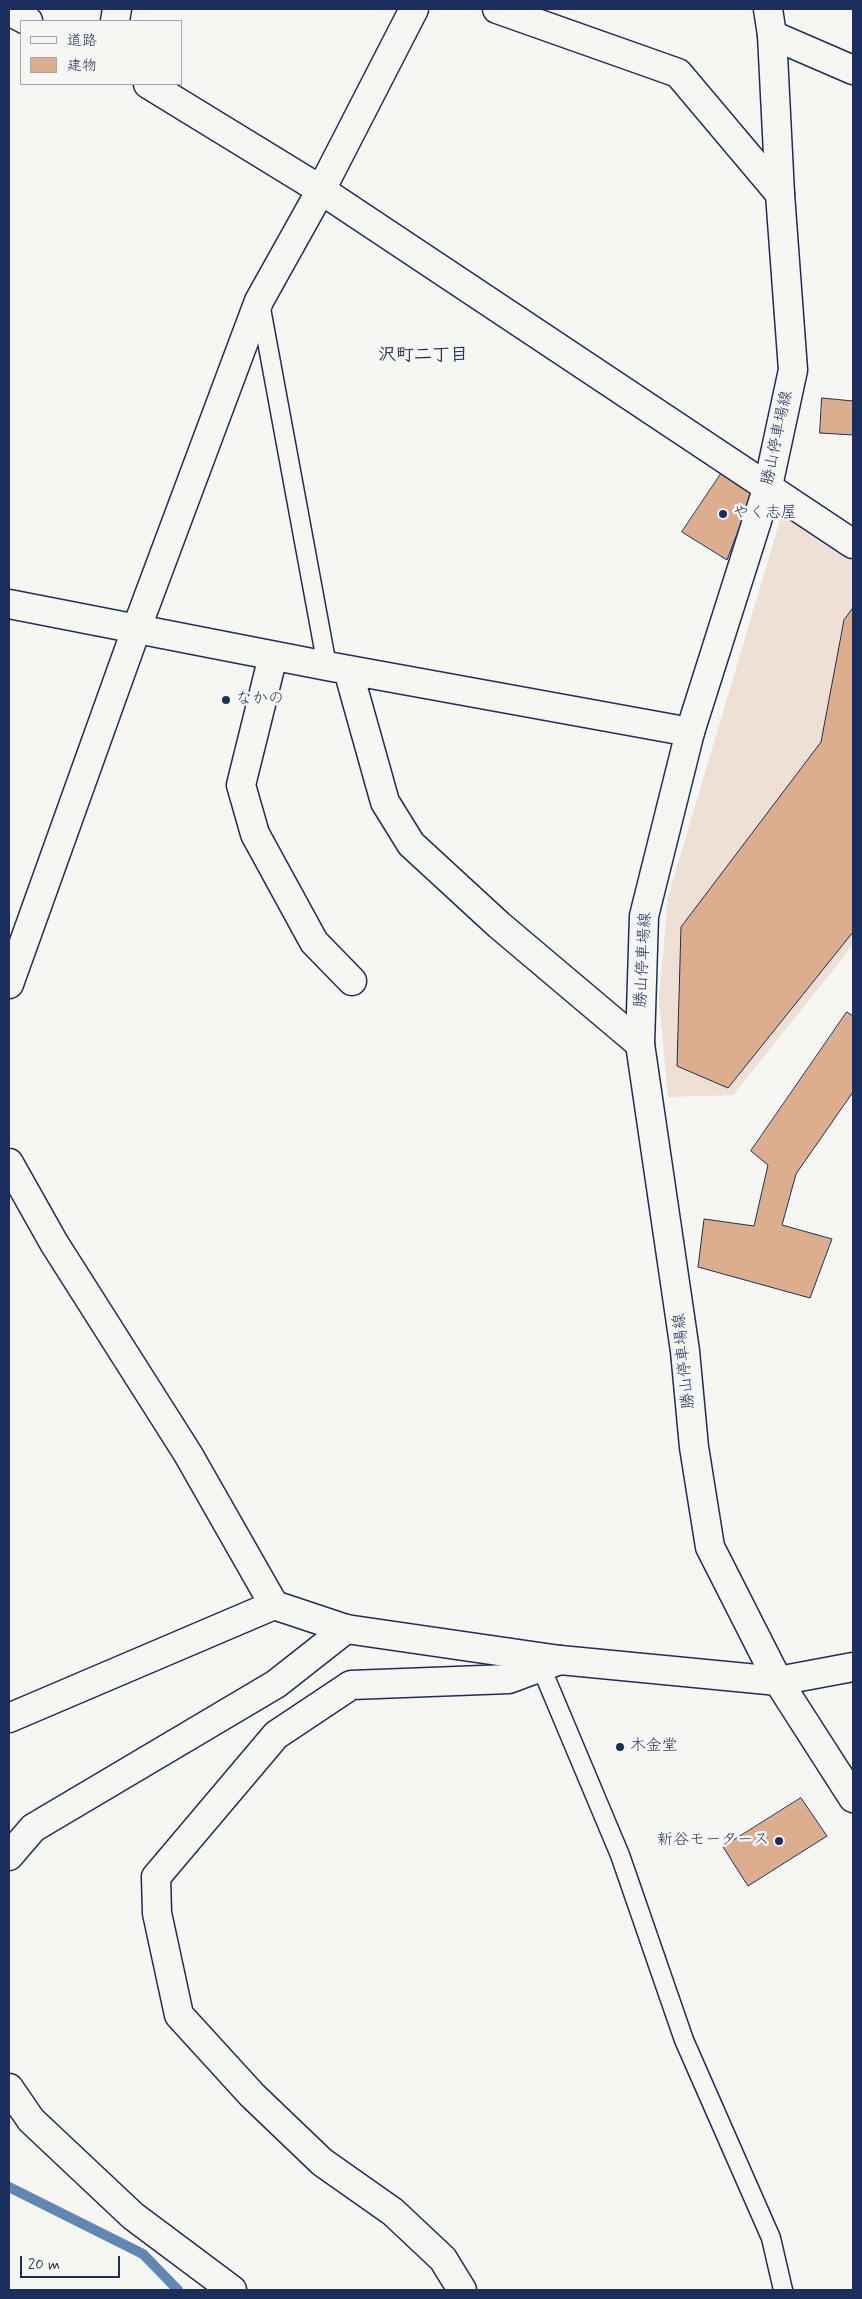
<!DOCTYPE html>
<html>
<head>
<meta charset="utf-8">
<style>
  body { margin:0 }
  #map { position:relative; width:862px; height:2299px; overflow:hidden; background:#f6f6f2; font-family:Mynerve,"Klee One",sans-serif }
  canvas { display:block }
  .frame { position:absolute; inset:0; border:10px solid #1b2f5e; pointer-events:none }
  .legend { position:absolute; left:20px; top:20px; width:162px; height:65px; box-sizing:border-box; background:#f6f6f2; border:1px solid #9ea6b7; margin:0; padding:6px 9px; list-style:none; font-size:15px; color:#1b2f5e }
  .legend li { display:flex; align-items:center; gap:10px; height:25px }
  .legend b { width:25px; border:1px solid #9ea6b7 }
  .scale { position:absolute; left:20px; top:2256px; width:100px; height:22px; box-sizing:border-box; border:2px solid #1b2f5e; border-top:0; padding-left:6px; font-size:15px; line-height:18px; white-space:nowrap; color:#1b2f5e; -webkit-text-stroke:4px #f6f6f2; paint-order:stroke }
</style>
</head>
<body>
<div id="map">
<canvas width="862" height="2299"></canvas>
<div class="frame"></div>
<ul class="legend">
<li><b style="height:6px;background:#f6f6f2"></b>道路</li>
<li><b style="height:14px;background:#ddae8e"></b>建物</li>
</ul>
<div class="scale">20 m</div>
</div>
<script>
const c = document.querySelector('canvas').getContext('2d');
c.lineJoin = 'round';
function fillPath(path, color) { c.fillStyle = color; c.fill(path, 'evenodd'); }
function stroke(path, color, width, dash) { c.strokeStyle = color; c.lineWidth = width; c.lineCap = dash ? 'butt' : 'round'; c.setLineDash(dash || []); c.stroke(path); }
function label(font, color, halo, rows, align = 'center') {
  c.font = font + ' Mynerve,"Klee One",sans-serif'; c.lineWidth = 5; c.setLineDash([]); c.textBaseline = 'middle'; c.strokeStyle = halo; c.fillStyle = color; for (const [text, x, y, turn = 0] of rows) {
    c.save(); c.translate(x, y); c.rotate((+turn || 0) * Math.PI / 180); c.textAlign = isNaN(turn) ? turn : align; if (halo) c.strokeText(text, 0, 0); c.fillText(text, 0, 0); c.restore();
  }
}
fillPath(new Path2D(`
  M784 507 853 555V945L733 1095 668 1097 659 999 668 897Z`), '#eee0d4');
stroke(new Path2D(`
  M9 2187 143 2254 178 2290`), '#6287b4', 10);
const building = new Path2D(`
  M822 398 853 401V435L820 433Z
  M727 465 756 484 727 560 682 532Z
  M853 608V932L728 1088 677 1066 681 927 821 742 844 620Z
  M847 1012 853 1016V1092L796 1174 782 1225 832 1239 810 1298 698 1267 704 1219 754 1226 768 1165 751 1151Z
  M801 1798 827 1836 748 1886 723 1847Z`);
fillPath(building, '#ddae8e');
stroke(building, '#1b2f5e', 1);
const service = new Path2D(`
  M260 303 327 666
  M541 1667 620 1855 684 2040 771 2238 783 2290`);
const minor = new Path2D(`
  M497 9 678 73 780 194
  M9 11 28 21
  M115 21 117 9
  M772 35 853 70
  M148 84 321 190 853 544
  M9 604 327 666 690 732
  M273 656 241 785 255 834 314 942 352 981
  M348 670 385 802 411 844 499 925 640 1044
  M9 984 136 630 259 301 321 190 414 9
  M778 1681 853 1667
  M9 1718 274 1605
  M9 1856 33 1828 276 1684 346 1629
  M9 2088 31 2120 133 2216 232 2290
  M462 2290 443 2259 393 2212 322 2162 252 2095 179 2015 157 1913 156 1877 276 1735 351 1685 509 1679 560 1660`);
const tertiary = new Path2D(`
  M9 1163 54 1243 188 1454 274 1605 346 1629 560 1660 778 1681`);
const secondary = new Path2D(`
  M768 9 772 35 780 194 793 370 768 486 690 732 644 916 640 1044 685 1351 694 1447 710 1547 778 1681 853 1798`);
stroke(service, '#1b2f5e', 21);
stroke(minor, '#1b2f5e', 31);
stroke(tertiary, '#1b2f5e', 31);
stroke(secondary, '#1b2f5e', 31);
stroke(service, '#f6f6f2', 18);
stroke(minor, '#f6f6f2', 28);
stroke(tertiary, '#f6f6f2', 28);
stroke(secondary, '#f6f6f2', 28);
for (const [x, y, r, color] of [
  [723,514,5,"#1b2f5e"],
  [226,700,5,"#1b2f5e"],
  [620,1747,5,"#1b2f5e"],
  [779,1841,5,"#1b2f5e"]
]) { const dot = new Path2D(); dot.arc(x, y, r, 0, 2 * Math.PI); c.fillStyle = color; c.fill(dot); stroke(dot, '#f6f6f2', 2); }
label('16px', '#1b2f5e', '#f6f6f2', [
  ["勝山停車場線",778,438,-78],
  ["勝山停車場線",644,960,-87],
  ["勝山停車場線",685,1361,-96]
]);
label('16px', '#1b2f5e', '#f6f6f2', [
  ["やく志屋",733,514],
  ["なかの",236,700],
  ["木金堂",630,1747],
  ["新谷モータース",769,1841,"right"]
], 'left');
label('bold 18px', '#1b2f5e', '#f6f6f2', [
  ["沢町二丁目",423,356]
]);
</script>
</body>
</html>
